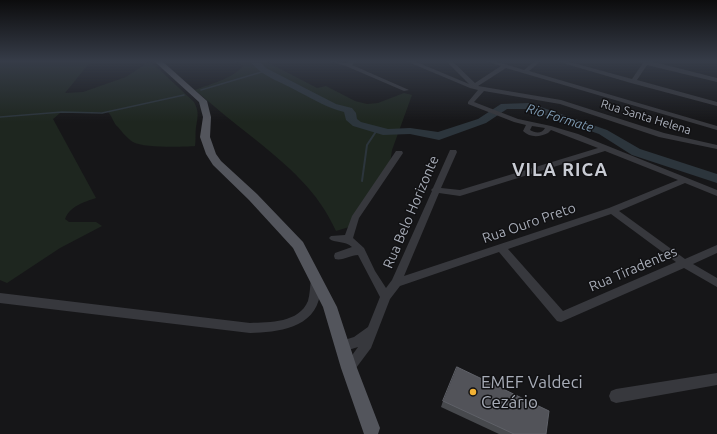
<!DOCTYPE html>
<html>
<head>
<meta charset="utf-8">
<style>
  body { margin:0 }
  canvas { display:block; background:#161618 }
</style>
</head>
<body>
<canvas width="717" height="434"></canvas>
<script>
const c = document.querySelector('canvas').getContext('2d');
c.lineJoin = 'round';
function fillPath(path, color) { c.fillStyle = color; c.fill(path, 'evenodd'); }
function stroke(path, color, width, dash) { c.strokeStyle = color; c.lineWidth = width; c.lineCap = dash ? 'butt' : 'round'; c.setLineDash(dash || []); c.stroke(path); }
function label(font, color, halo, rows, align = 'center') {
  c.font = font + ' Ubuntu,sans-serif'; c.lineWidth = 3; c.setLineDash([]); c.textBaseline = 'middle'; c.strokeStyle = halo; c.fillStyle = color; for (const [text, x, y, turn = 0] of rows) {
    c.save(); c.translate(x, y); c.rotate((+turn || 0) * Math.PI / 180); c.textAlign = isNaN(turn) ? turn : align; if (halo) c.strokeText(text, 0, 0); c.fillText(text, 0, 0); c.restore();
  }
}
fillPath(new Path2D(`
  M0 61H91L65 93 83 92 126 77 150 61 194 102C199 111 198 116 196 127 195 133 196 140 195 146 183 147 143 148 133 142 128 139 122 132 118 127 113 123 113 117 108 112L60 113 53 119 96 198C84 202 70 206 65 219L69 222H96L102 226 60 248 7 283 0 280Z
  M234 61H265L317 88 326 86 355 101 367 104 378 103 404 93 412 95 392 150 389 170 349 227 336 231C318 191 289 167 256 140 235 124 215 107 195 90 207 85 238 77 243 65Z`), '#1e261f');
stroke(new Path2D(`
  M201 90 265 71
  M0 117 62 112 102 113 184 95`), '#2c353c', 1.5);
stroke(new Path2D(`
  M362 181 367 145 377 130`), '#2c353c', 2);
fillPath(new Path2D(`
  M250 61H259L266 68 336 104 352 108 356 113 357 119 361 122 388 129 410 128 438 132 478 119 501 104 529 103 607 130 640 149 717 174V183L632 155 599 134 528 109H507L486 123 439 140 410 134 383 135 353 126 346 120 344 112C327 108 315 100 299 92 282 82 262 77 250 61Z`), '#2c353c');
fillPath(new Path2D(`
  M329 61 347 63 349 61H356L352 65 409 90 404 91 346 66Z
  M406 61H414L469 84 446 61H452L475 83 501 66 486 61H495L524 70 535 61H541L529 71 717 126V130L506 68 478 86 561 100 664 133 717 145V149L659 137 560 104 484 91 474 102 518 119 551 126 578 134 717 190V196L685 183 619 211 685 259 717 245V253L693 264 717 278V287L684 268 561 322 557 321 499 252 400 286 390 299 371 348 353 372 349 374 345 372 343 368 358 347 342 352 338 350 336 346 338 342 354 337 368 327 380 297 358 255C350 255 343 261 335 259L334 256 335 253 352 247C345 241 339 243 331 240L329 238 331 236 345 235 352 216 396 151H402L403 153 359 218 353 238 364 248 375 271 386 288 392 280 432 191 431 190 433 188 450 150H456L457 152 441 188 460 190 598 148 551 130 548 133C540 137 530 138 523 131L526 125 514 122 468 104V102L478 90 470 88ZM532 126 545 128C542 134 535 133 530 130ZM605 151 678 180 609 208 404 276 439 193 460 196ZM611 214 676 262 563 311 508 249Z
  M556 61H566L632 79 643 63 636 61H650L717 78V82L647 65 637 80 717 102V106L631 83Z
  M316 275 320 276C322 281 321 289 320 294 315 329 277 332 250 333L0 303V293L250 323C270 322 299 323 308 301 310 294 310 286 311 279L312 276Z
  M717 373V385L616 403 611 401 609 396 611 391 616 389Z`), '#37383d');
fillPath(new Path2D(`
  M154 61H162L207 101 211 117 210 137 216 154 221 161 257 194 303 242 337 307 357 368 380 428 378 434H364L341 368 323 307 293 248 249 200 213 165 206 154 200 137 203 117 199 102Z`), '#53555c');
fillPath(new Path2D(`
  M443 401 546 434H499L441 407Z`), '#47494d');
const building = new Path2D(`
  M457 367 549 411 546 434H514L443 401Z`);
fillPath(building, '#525359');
stroke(building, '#5f6168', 1);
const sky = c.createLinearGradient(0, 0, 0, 122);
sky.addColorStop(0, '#0c0c0d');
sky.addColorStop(0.5, '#363c48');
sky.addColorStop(1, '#363c4800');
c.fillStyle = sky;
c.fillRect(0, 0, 717, 122);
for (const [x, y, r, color] of [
  [473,392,4,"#f2b134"]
]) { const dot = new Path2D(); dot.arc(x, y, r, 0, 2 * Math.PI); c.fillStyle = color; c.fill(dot); stroke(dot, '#111113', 1.5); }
label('12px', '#a8adb8', '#111113', [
  ["Rua Santa Helena",646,117,17]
]);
label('italic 13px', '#7f9bb3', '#111113', [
  ["Rio Formate",560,118,17]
]);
label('14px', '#a8adb8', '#111113', [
  ["Rua Belo Horizonte",411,212,-67],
  ["Rua Ouro Preto",529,223,-19],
  ["Rua Tiradentes",633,269,-23]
]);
label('17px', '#a8adb8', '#111113', [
  ["EMEF Valdeci",481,382],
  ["Cezário",481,402]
], 'left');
c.letterSpacing = '1px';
label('bold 18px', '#c9ccd4', '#111113', [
  ["VILA RICA",560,170]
]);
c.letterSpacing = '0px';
</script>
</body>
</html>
